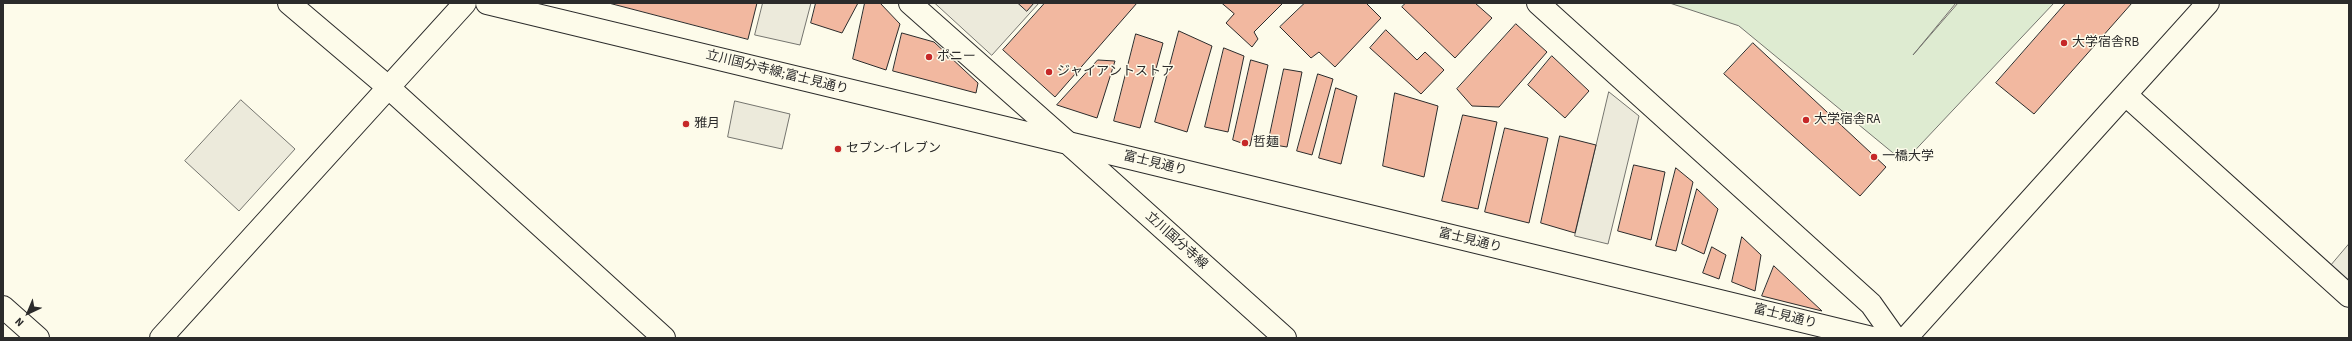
<!DOCTYPE html>
<html>
<head>
<meta charset="utf-8">
<style>
  body { margin:0 }
  #map { position:relative; width:2352px; height:341px; overflow:hidden; background:#fdfbea; font-family:"Source Sans 3",sans-serif }
  canvas { display:block }
  .frame { position:absolute; inset:0; border:4px solid #2b2b2b; pointer-events:none }
  .north { position:absolute; left:8px; top:293px; width:40px; height:40px; -webkit-text-stroke:3px #fdfbea; paint-order:stroke; rotate:224deg; font-size:11px; font-weight:700; line-height:16px; text-align:center; color:#2b2b2b }
  .north::after { content:''; display:block; margin:auto; width:14px; height:18px; background:#2b2b2b; clip-path:polygon(50% 0,100% 100%,50% 72%,0 100%) }
</style>
</head>
<body>
<div id="map">
<canvas width="2352" height="341"></canvas>
<div class="frame"></div>
<div class="north">N</div>
</div>
<script>
const c = document.querySelector('canvas').getContext('2d');
c.lineJoin = 'round';
function fillPath(path, color) { c.fillStyle = color; c.fill(path, 'evenodd'); }
function stroke(path, color, width, dash) { c.strokeStyle = color; c.lineWidth = width; c.lineCap = dash ? 'butt' : 'round'; c.setLineDash(dash || []); c.stroke(path); }
function label(font, color, halo, rows, align = 'center') {
  c.font = font + ' "Source Sans 3","Noto Sans JP",sans-serif'; c.lineWidth = 3; c.setLineDash([]); c.textBaseline = 'middle'; c.strokeStyle = halo; c.fillStyle = color; for (const [text, x, y, turn = 0] of rows) {
    c.save(); c.translate(x, y); c.rotate((+turn || 0) * Math.PI / 180); c.textAlign = isNaN(turn) ? turn : align; if (halo) c.strokeText(text, 0, 0); c.fillText(text, 0, 0); c.restore();
  }
}
const green = new Path2D(`
  M1670 3H1956L1913 55 1958 3H2054L1904 162 1739 26Z`);
fillPath(green, '#deebd1');
stroke(green, '#74746e', 1);
const parking = new Path2D(`
  M763 3H811L800 45 755 35Z
  M935 3H1039L992 55Z
  M1609 92 1639 116 1608 244 1575 236Z
  M241 100 295 149 239 211 185 161Z
  M735 101 790 114 782 149 728 137Z
  M2349 244V286L2328 269Z`);
fillPath(parking, '#eceadb');
stroke(parking, '#74746e', 1);
const building = new Path2D(`
  M609 3H757L748 39Z
  M816 3H858L842 33 811 23Z
  M865 3H880L900 24 886 70 853 59Z
  M1018 3H1034L1027 11Z
  M1045 3H1137L1055 97 1003 50Z
  M1222 3H1283L1254 32 1258 39 1252 47 1226 23 1234 14Z
  M1305 3H1366L1381 18 1335 67 1319 52 1311 58 1280 27Z
  M1406 3H1475L1492 18 1455 58 1402 7Z
  M2066 3H2132L2034 114 1996 83Z
  M1516 24 1547 52 1499 107 1472 106 1457 89Z
  M1386 30 1417 60 1425 52 1444 70 1421 94 1370 48Z
  M1179 31 1212 46 1187 132 1155 122Z
  M902 33 934 42 978 83 976 93 893 71Z
  M1136 34 1163 43 1140 128 1114 121Z
  M1753 43 1886 167 1860 196 1724 74Z
  M1224 48 1244 56 1228 132 1205 127Z
  M1552 56 1589 91 1565 118 1528 85Z
  M1098 60 1115 61 1097 118 1057 105Z
  M1251 60 1268 65 1250 146 1233 140Z
  M1284 69 1302 72 1287 147 1268 144Z
  M1318 74 1333 79 1312 155 1297 151Z
  M1336 88 1357 96 1341 164 1319 158Z
  M1395 93 1438 106 1424 177 1383 166Z
  M1463 115 1497 122 1478 209 1442 201Z
  M1505 128 1548 138 1529 223 1485 212Z
  M1560 136 1596 145 1575 233 1541 223Z
  M1634 165 1665 172 1651 240 1618 231Z
  M1676 168 1693 182 1676 251 1656 246Z
  M1697 189 1718 209 1704 254 1682 244Z
  M1742 237 1761 255 1755 291 1732 282Z
  M1712 247 1726 255 1719 279 1703 273Z
  M1774 266 1822 311 1762 296Z`);
fillPath(building, '#f2b8a0');
stroke(building, '#2b2b2b', 1);
const minor = new Path2D(`
  M289 3 388 87 664 338
  M910 3 1068 143
  M1538 3 1871 304 1895 338
  M2126 95 2349 296
  M3 307 38 338
  M1906 338 2208 3`);
const tertiary = new Path2D(`
  M1068 143 1872 338
  M161 338 465 3`);
const secondary = new Path2D(`
  M487 3 1068 143 1285 338`);
stroke(minor, '#2b2b2b', 24);
stroke(tertiary, '#2b2b2b', 24);
stroke(secondary, '#2b2b2b', 24);
stroke(minor, '#fdfbea', 22);
stroke(tertiary, '#fdfbea', 22);
stroke(secondary, '#fdfbea', 22);
for (const [x, y, r, color] of [
  [2064,43,4,"#c62828"],
  [929,57,4,"#c62828"],
  [1049,72,4,"#c62828"],
  [1806,120,4,"#c62828"],
  [686,124,4,"#c62828"],
  [1245,143,4,"#c62828"],
  [838,149,4,"#c62828"],
  [1874,157,4,"#c62828"]
]) { const dot = new Path2D(); dot.arc(x, y, r, 0, 2 * Math.PI); c.fillStyle = color; c.fill(dot); stroke(dot, '#fdfbea', 1.5); }
label('13px', '#2b2b2b', '#fdfbea', [
  ["大学宿舎RB",2072,43],
  ["ポニー",937,57],
  ["ジャイアントストア",1057,72],
  ["大学宿舎RA",1814,120],
  ["雅月",694,124],
  ["哲麺",1253,143],
  ["セブン-イレブン",846,149],
  ["一橋大学",1882,157]
], 'left');
label('13px', '#2b2b2b', '#fdfbea', [
  ["立川国分寺線;富士見通り",777,73,14],
  ["富士見通り",1155,164,14],
  ["立川国分寺線",1176,241,42],
  ["富士見通り",1470,241,14],
  ["富士見通り",1785,317,14]
]);
</script>
</body>
</html>
